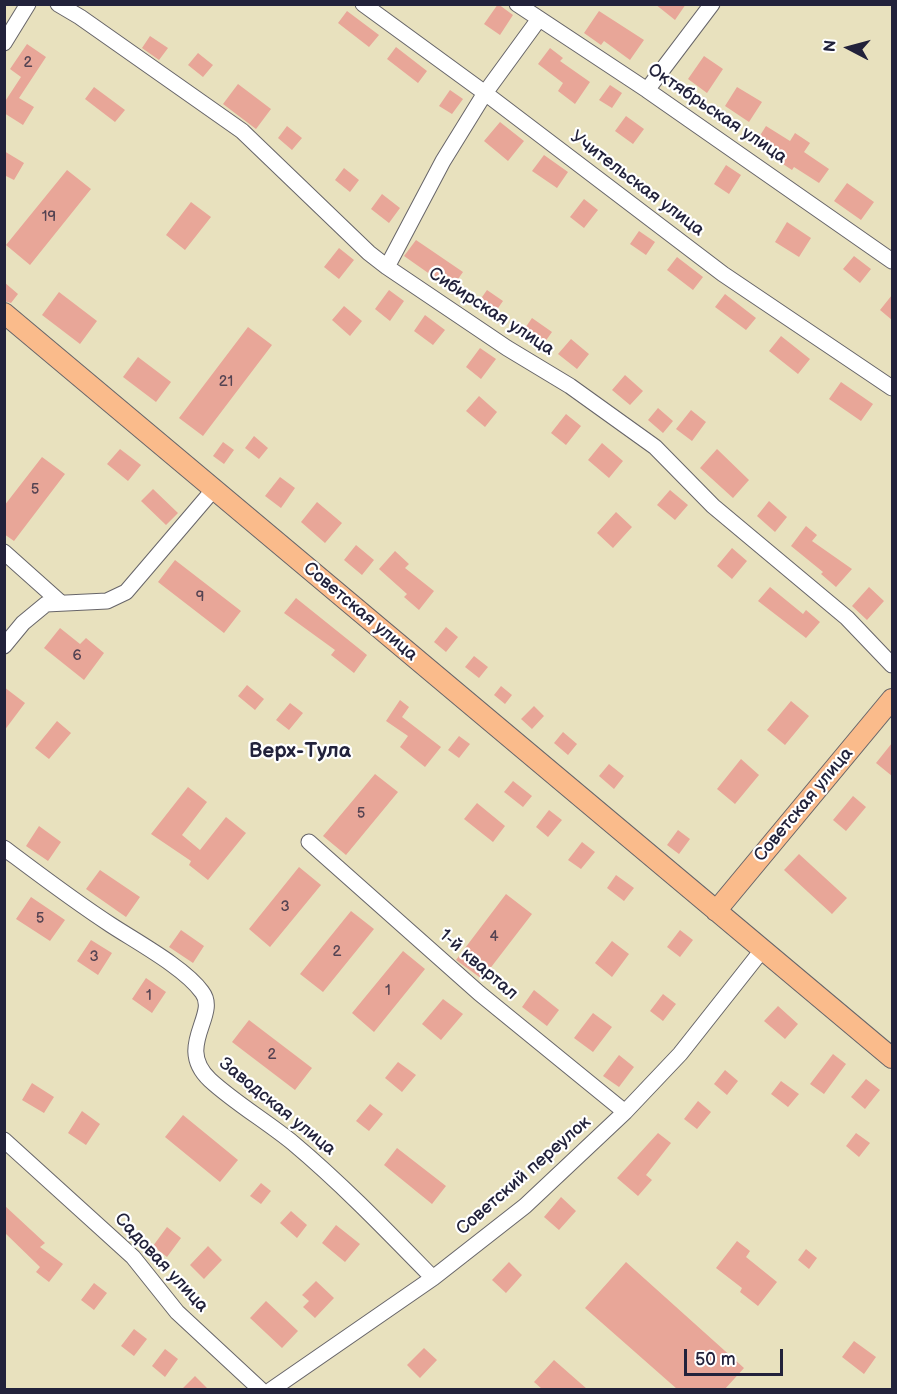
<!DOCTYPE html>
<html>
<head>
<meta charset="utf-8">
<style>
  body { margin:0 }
  #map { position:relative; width:897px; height:1394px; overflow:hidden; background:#e8e1be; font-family:"Balsamiq Sans",sans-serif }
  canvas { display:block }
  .frame { position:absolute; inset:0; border:6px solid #22223b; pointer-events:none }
  .north { position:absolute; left:819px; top:18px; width:60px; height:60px; -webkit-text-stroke:4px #fff; paint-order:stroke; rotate:276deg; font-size:16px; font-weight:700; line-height:24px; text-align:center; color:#22223b }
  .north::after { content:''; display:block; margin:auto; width:21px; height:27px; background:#22223b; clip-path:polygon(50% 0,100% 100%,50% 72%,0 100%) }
  .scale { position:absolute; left:684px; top:1349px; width:99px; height:27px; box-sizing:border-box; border:3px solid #22223b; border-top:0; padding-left:8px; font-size:18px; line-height:21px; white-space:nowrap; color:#22223b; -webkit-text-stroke:4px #fff; paint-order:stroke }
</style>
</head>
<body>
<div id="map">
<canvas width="897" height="1394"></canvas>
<div class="frame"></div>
<div class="north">N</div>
<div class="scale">50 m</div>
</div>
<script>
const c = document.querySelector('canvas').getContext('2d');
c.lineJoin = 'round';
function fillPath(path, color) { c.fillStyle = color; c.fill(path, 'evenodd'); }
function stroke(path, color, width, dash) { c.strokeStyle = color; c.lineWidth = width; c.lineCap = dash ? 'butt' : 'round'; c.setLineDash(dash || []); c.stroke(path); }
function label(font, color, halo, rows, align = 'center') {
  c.font = font + ' "Balsamiq Sans",sans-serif'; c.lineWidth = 4.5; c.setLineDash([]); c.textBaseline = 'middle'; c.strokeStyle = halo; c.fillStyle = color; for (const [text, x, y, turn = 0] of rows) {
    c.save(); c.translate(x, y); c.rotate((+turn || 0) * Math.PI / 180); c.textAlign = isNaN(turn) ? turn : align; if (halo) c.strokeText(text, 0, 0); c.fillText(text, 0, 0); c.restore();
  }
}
fillPath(new Path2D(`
  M498 4 513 15 500 35 484 24Z
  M655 4H686L675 20Z
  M347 11 379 35 369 47 338 23Z
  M599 11 644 40 630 60 604 41 601 45 584 33Z
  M150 36 168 48 159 60 142 48Z
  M27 44 46 57 19 98 34 107 23 125 4 113V103L21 77 10 69Z
  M396 47 427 71 418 83 387 59Z
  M550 48 563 58 560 61 590 82 575 104 558 91 563 83 538 64Z
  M198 53 213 65 203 77 188 65Z
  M704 56 723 69 707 93 688 79Z
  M238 84 271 109 256 129 223 104Z
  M610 85 622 93 612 108 599 100Z
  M94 87 125 110 115 122 85 99Z
  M737 87 762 102 749 122 725 106Z
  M450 90 463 99 452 114 439 106Z
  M626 116 644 129 633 144 615 131Z
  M500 122 524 141 508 161 484 141Z
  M287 126 302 138 292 150 278 138Z
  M766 126 790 141 795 133 810 143 804 152 829 169 819 183 794 167 792 170 754 145Z
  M4 151 24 163 14 180 4 175Z
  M544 155 568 172 557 188 532 171Z
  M726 165 741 175 729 194 714 184Z
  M344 168 359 180 350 192 335 180Z
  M67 170 91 189 30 265 6 245Z
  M847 183 874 202 861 220 834 201Z
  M382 194 400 208 389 223 371 209Z
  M584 199 598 210 584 228 570 217Z
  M191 202 211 217 185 250 166 235Z
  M787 222 811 238 799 257 775 242Z
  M639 231 655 242 646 255 630 244Z
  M416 240 463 272 451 289 404 256Z
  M339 248 354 260 339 279 324 267Z
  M854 256 871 269 860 283 843 269Z
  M677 257 703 277 693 290 667 270Z
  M4 282 18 294 11 303 4 301Z
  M389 290 404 301 390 321 375 309Z
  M487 290 503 301 491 318 475 307Z
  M59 292 97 321 80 344 42 315Z
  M725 294 756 318 746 330 715 307Z
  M892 295V320L880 310Z
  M344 306 362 321 350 336 332 320Z
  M425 315 445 330 433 345 414 331Z
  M532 318 552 332 539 350V347L521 334Z
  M248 327 272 345 203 436 179 418Z
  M781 336 810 359 798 374 769 351Z
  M571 339 589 354 577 369 558 354Z
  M480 348 496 359 481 379 466 367Z
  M138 357 171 382 156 402 123 377Z
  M625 375 643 391 630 405 612 390Z
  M841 382 873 404 861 421 829 399Z
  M479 396 497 412 485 427 466 411Z
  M658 408 673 421 663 433 648 420Z
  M691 410 706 422 692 441 676 429Z
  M566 414 581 426 566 445 551 433Z
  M254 436 268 448 259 459 245 448Z
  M223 442 234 450 224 464 213 456Z
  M602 443 623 461 609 478 588 460Z
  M120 449 141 465 128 481 107 464Z
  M717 449 749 480 733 498 700 468Z
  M42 457 65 474 14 541 4 534V506Z
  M280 477 295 488 281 508 265 496Z
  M153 489 178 513 166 525 141 501Z
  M670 490 688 505 675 520 657 505Z
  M769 501 787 517 775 532 757 516Z
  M317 502 342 523 325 543 301 522Z
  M616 512 632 527 613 548 597 533Z
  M806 526 817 535 812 541 852 569 836 587 821 574 823 572 791 546Z
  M356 545 374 560 362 575 344 560Z
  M732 548 747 561 732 579 717 566Z
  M395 551 409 564 405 568 434 591 419 610 404 597 407 594 379 569Z
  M175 560 241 611 224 633 158 582Z
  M770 587 803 614 806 610 820 622 806 638 758 601Z
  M869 587 884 601 867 620 852 606Z
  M296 598 367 655 354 673 331 655 335 650 284 613Z
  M446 627 458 637 446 652 434 642Z
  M60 628 80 644 86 638 104 653 84 680 44 648Z
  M474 656 488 667 479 678 465 667Z
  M247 685 264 699 255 710 238 696Z
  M501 686 512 695 505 704 494 695Z
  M4 687 25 703 4 731Z
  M400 700 409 707 402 717 441 747 425 767 400 747 408 736 386 721Z
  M791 701 809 716 785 745 767 730Z
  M290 703 303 713 289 730 276 720Z
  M534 706 544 716 532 729 521 719Z
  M57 721 71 733 49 759 35 748Z
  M563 732 577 744 568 755 554 743Z
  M459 736 470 744 459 758 448 750Z
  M892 743V776L876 763Z
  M741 759 759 775 735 804 717 789Z
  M609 764 624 776 614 789 599 776Z
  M375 774 398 792 346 855 323 836Z
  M513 781 532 796 523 807 504 792Z
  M188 787 207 802 182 835 200 850 226 817 246 833 208 880 189 865 191 861 151 834Z
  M853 796 866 807 846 831 833 820Z
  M477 803 505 826 493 842 464 819Z
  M549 810 562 820 548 837 536 827Z
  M39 826 61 842 48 861 26 846Z
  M678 830 690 839 679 854 667 845Z
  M582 842 595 852 581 869 568 860Z
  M799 854 847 898 832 914 784 870Z
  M299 867 321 885 270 947 249 929Z
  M100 870 140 897 126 917 86 889Z
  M616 875 634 888 624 901 607 888Z
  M506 894 532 914 482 979 456 960Z
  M31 897 65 920 50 941 16 919Z
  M351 911 374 929 323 992 300 974Z
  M181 930 204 946 193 963 169 947Z
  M680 930 693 940 680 957 667 947Z
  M91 940 112 953 98 975 77 961Z
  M612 941 629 954 612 977 595 963Z
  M403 951 425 969 374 1032 352 1013Z
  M146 978 166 992 152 1013 132 999Z
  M534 990 559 1010 547 1026 522 1007Z
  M663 994 676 1004 663 1021 650 1011Z
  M443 999 463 1014 441 1040 422 1024Z
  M778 1006 798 1024 785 1039 764 1021Z
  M593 1013 612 1027 593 1052 574 1038Z
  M249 1020 312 1068 295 1090 232 1042Z
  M833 1054 846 1064 824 1094 810 1084Z
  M619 1055 634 1067 619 1087 603 1076Z
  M398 1062 416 1075 402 1092 385 1078Z
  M725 1070 738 1081 727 1095 714 1084Z
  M866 1079 880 1090 865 1109 851 1097Z
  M781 1081 799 1094 788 1107 771 1094Z
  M32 1083 54 1097 44 1113 22 1100Z
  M698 1101 711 1112 697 1129 684 1119Z
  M370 1104 383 1114 369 1131 356 1121Z
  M82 1111 100 1124 86 1145 68 1133Z
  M183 1115 238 1160 220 1182 165 1137Z
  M658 1133 671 1143 646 1175 652 1180 638 1196 617 1178Z
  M856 1133 870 1143 859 1157 846 1146Z
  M397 1148 446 1186 432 1204 384 1165Z
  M261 1183 271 1191 261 1204 250 1196Z
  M561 1197 576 1211 559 1230 544 1217Z
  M4 1205 45 1243 40 1247 63 1264 49 1282 36 1272 40 1267 4 1232Z
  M291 1211 307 1225 297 1238 280 1223Z
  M336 1225 360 1244 345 1262 322 1243Z
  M167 1227 181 1238 167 1257 153 1246Z
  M737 1241 750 1251 746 1257 777 1282 758 1306 740 1292 742 1288 716 1268Z
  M208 1246 222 1260 204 1279 190 1265Z
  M806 1249 817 1258 809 1269 798 1260Z
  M509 1262 522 1275 506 1293 492 1280Z
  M626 1262 744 1368 725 1389H677L585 1308Z
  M316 1281 334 1298 315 1318 303 1307 309 1301 302 1295Z
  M94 1283 107 1293 94 1310 81 1300Z
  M266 1301 298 1331 282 1348 250 1318Z
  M134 1329 147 1339 134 1356 121 1346Z
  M854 1341 876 1357 864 1374 842 1357Z
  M424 1348 437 1360 420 1378 407 1365Z
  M165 1349 178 1359 165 1377 152 1366Z
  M554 1360 587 1389H542L534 1382Z
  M195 1376 208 1389H182Z`), '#e8a698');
const minor = new Path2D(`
  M58 4 80 17 242 131 369 253 387 267 507 348 570 386 655 447 713 506 847 618 892 665
  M363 4 485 93 723 274 892 388
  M517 4 647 90 892 261
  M4 43 28 4
  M647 90 712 4
  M387 267 443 161 485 93 539 19
  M4 552 60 602
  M4 646 23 623 46 604 107 601 126 592 214 489
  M309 842 479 993 625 1112
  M4 848C40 875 74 901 111 925 137 942 185 968 202 992 220 1015 174 1046 210 1080 235 1103 266 1121 293 1143 343 1185 388 1232 433 1278
  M4 1140 133 1257 177 1312 261 1390
  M271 1390 433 1278 525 1206 625 1112 680 1054 763 949`);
const major = new Path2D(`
  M4 313 892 1058
  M716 911 892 699`);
stroke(minor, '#676569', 17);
stroke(major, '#676569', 22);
stroke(minor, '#fff', 15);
stroke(major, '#fabb8b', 20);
label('15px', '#544352', null, [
  ["2",28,63],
  ["19",49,217],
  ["21",226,382],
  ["5",35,490],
  ["9",200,597],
  ["6",77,656],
  ["5",361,814],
  ["3",285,907],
  ["5",40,919],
  ["4",494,937],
  ["2",337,952],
  ["3",94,957],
  ["1",388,991],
  ["1",149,996],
  ["2",272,1055]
]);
label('18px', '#22223b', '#fff', [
  ["Октябрьская улица",717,114,34],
  ["Учительская улица",637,184,37],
  ["Сибирская улица",491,312,33],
  ["Советская улица",360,612,40],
  ["Советская улица",804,805,-50],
  ["1-й квартал",478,965,41],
  ["Заводская улица",277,1107,39],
  ["Советский переулок",524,1176,-41],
  ["Садовая улица",161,1263,47]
]);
label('bold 21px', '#22223b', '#fff', [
  ["Верх-Тула",300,752]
]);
</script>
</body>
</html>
